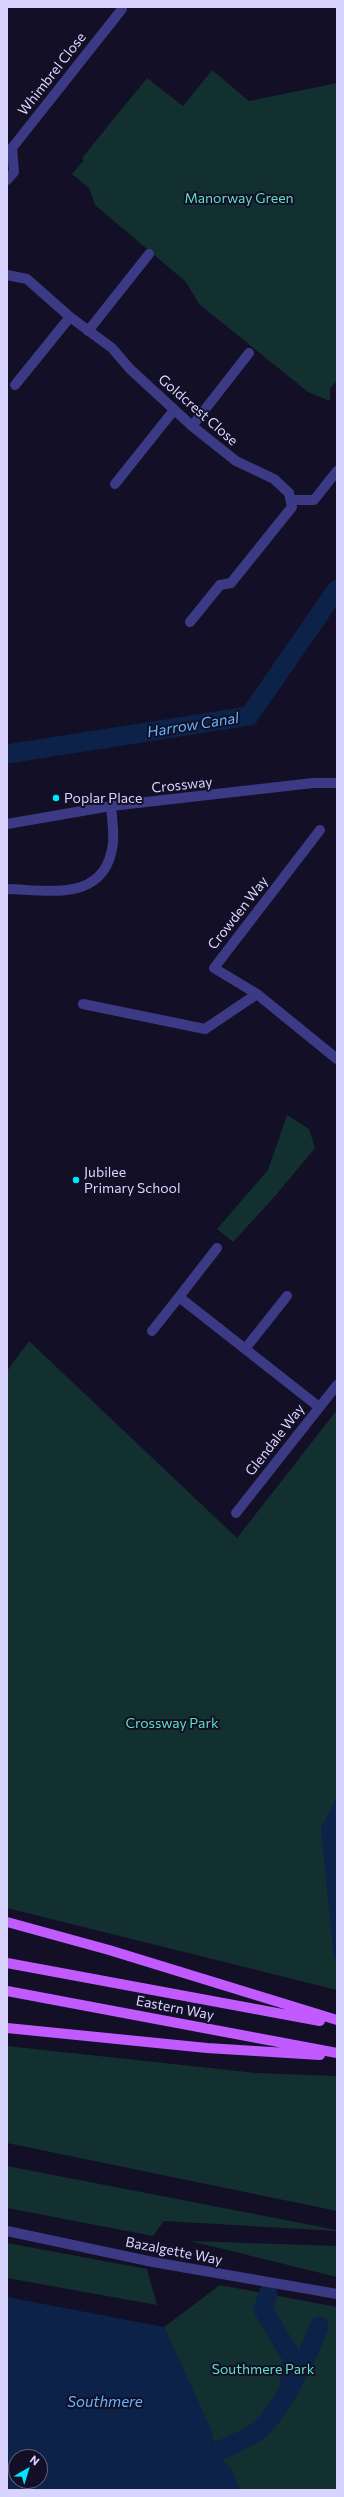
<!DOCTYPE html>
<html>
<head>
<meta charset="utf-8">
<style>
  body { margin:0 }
  #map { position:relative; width:344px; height:2497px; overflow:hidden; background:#130f26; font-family:Commissioner,sans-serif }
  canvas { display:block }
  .frame { position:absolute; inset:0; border:8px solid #d9d4ff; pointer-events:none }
  .north { position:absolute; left:8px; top:2449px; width:40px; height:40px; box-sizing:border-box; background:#130f26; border:1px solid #625e7d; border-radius:50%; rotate:38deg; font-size:11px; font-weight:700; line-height:16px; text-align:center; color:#d9d4ff }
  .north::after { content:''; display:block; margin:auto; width:14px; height:18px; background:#00e5ff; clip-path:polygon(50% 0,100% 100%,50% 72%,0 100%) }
</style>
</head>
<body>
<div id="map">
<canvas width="344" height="2497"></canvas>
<div class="frame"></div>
<div class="north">N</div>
</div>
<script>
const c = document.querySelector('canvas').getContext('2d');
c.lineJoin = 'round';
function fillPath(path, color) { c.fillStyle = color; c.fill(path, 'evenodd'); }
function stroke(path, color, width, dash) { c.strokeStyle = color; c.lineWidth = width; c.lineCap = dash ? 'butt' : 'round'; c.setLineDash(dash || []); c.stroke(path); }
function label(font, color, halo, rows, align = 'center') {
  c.font = font + ' Commissioner,sans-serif'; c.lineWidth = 4; c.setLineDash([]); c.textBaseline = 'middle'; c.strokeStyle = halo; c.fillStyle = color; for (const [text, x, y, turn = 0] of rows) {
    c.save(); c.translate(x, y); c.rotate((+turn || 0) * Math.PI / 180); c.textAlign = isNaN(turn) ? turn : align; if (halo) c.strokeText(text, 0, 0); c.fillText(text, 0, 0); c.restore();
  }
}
fillPath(new Path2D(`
  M212 70 249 101 337 83V381L330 388V401L308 392 199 304 186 282 95 205 89 188 72 174 84 160 82 158 147 78 183 106Z
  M287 1115 309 1129 315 1148 276 1195 233 1242 217 1229 268 1170Z
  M29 1341 237 1538 337 1410V1990L7 1908V1371Z
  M7 2046 256 2073 337 2076V2211L7 2143Z
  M7 2166 337 2230V2231L164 2221 153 2236 7 2208Z
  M190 2241 337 2246V2277Z
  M7 2243 147 2269 157 2305 7 2278Z
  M220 2285 337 2307V2490H235L164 2327Z`), '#12302f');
fillPath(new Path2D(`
  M337 1796V1955L334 1960 321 1828Z
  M7 2297 164 2327 211 2429 216 2453 232 2470 240 2490H7ZM16 2457H40V2481H16Z`), '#0c2248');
stroke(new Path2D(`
  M7 754 249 716 337 589
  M268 2294 263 2309 292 2358 289 2382
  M216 2453C229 2445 248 2439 259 2430 280 2413 310 2352 319 2326`), '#0c2248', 19);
stroke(new Path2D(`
  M7 180 14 172 12 148 122 9
  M7 275 27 279 70 317 112 348 130 369 192 426 236 461 274 479 289 493 292 507 231 583 220 585 190 622
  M88 331 149 254
  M15 385 70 317
  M192 426 249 353
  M115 484 174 410
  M291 500H314L337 471
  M7 824 111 806 313 783H337
  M320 830 214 968 257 994 337 1059
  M7 889C50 890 106 903 113 843 114 832 112 818 111 806
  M83 1004 205 1029 257 994
  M179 1297 217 1248
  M152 1331 179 1297 319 1407
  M245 1349 287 1296
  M236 1513 337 1385
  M7 2231 153 2262 337 2294`), '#3d3a85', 10);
stroke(new Path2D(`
  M7 1922 109 1950 337 2020
  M7 1963 320 2021
  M7 1991 337 2053
  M7 2028 207 2048 320 2055`), '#c25bff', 10);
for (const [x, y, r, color] of [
  [56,798,4,"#00e5ff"],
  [76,1180,4,"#00e5ff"]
]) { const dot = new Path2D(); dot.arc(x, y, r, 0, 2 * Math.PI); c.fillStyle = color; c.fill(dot); stroke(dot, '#130f26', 1.5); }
label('14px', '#d9d4ff', '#130f26', [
  ["Whimbrel Close",52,74,-52],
  ["Goldcrest Close",198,410,41],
  ["Crossway",182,785,-6],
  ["Crowden Way",238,913,-52],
  ["Glendale Way",275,1440,-52],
  ["Eastern Way",175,2008,11],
  ["Bazalgette Way",174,2251,11]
]);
label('14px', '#5fe0c0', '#130f26', [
  ["Manorway Green",239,198],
  ["Crossway Park",172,1723],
  ["Southmere Park",263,2369]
]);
label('14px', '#d9d4ff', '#130f26', [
  ["Poplar Place",64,798],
  ["Jubilee",84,1172],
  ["Primary School",84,1188]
], 'left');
label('italic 15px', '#62b6ff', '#130f26', [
  ["Harrow Canal",193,725,-9],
  ["Southmere",105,2402]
]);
</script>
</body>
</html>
